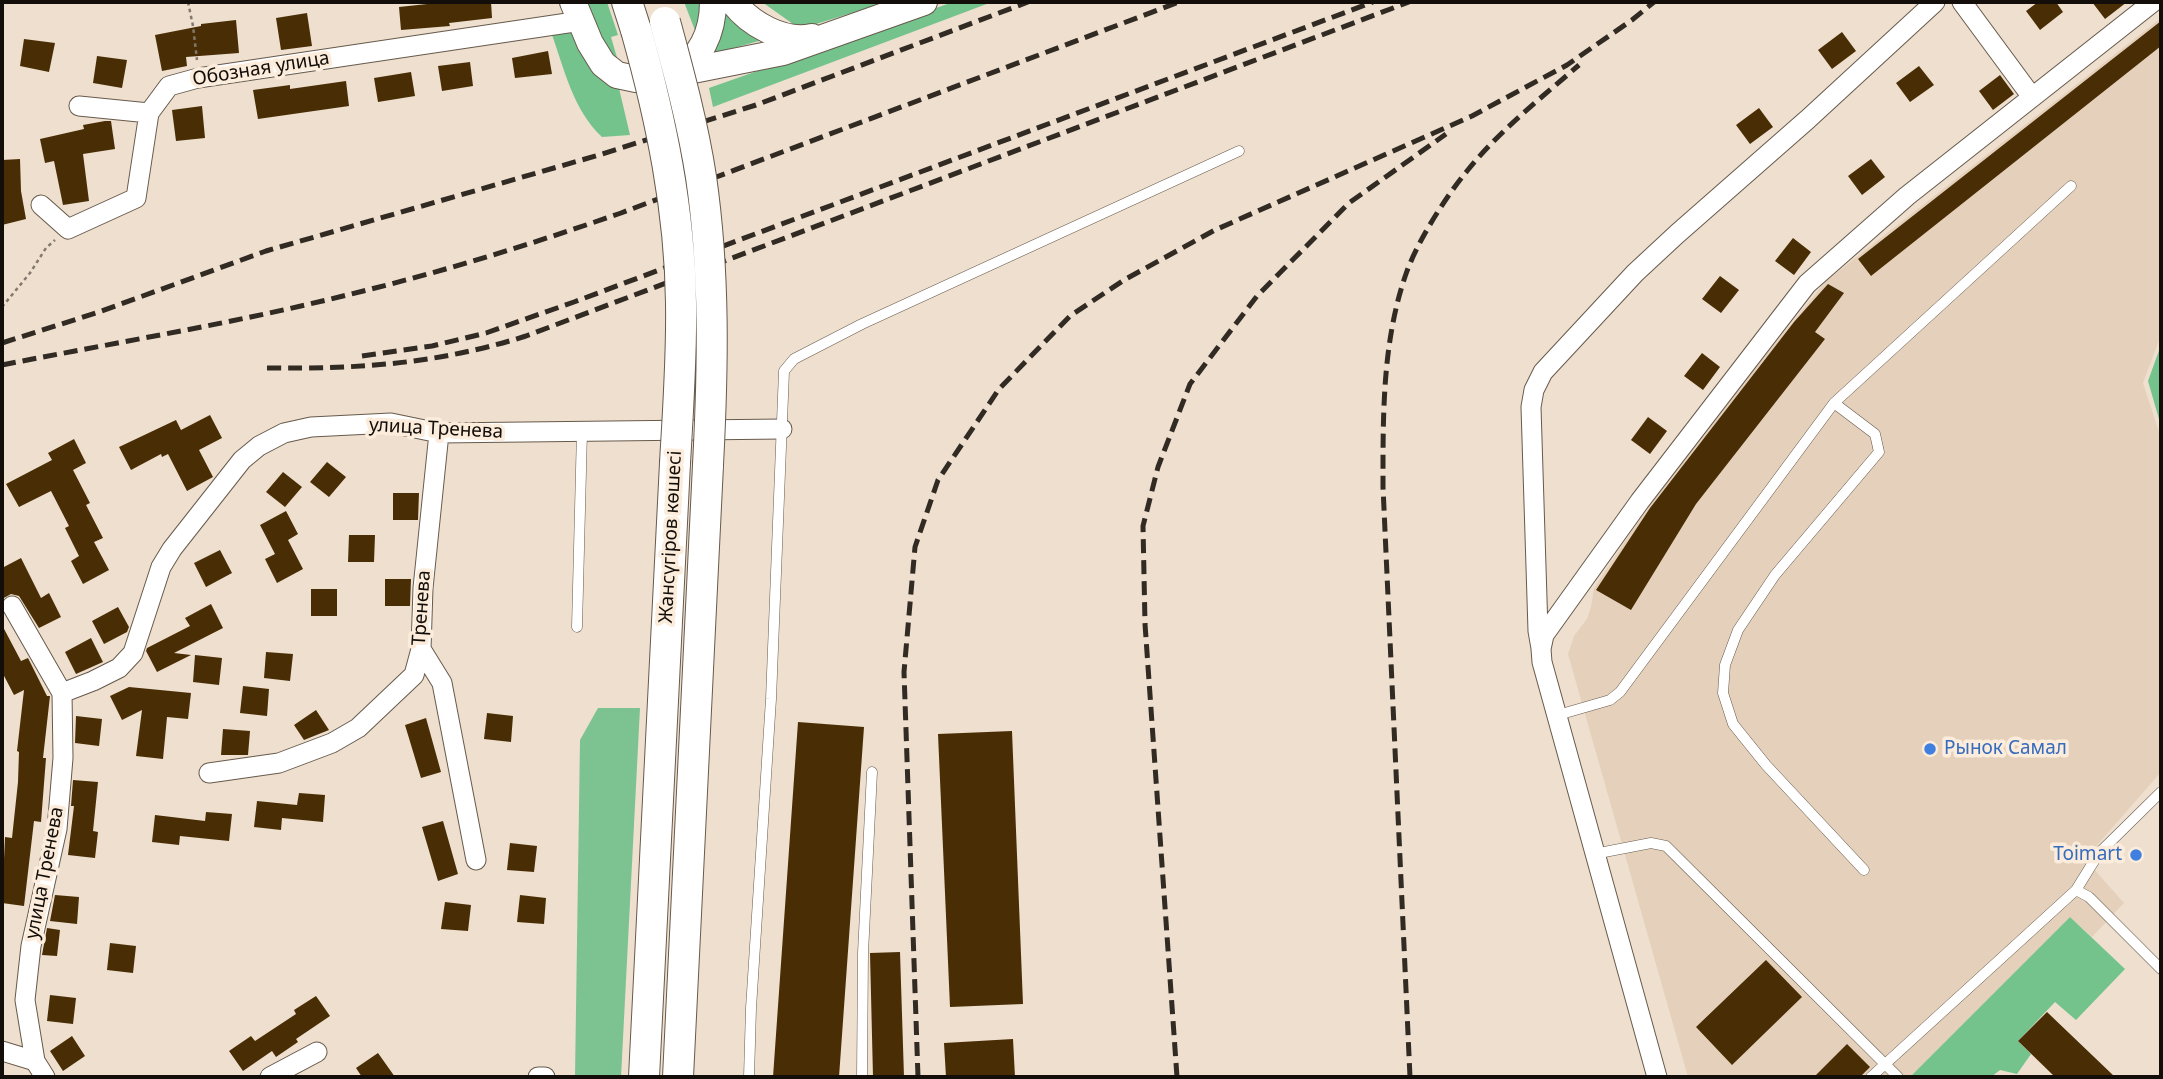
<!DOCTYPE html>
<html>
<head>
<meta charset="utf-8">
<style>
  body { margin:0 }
  #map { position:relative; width:2163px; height:1079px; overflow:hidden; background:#eedfce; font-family:"Noto Sans",sans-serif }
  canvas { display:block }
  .frame { position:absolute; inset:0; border:4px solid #130e09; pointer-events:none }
</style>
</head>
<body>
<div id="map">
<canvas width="2163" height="1079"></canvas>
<div class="frame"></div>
</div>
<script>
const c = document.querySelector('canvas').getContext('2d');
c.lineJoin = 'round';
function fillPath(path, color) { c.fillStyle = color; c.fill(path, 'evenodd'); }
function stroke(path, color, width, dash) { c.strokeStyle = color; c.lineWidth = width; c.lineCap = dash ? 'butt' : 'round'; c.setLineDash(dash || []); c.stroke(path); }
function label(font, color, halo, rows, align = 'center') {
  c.font = font + ' "Noto Sans",sans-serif'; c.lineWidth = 7; c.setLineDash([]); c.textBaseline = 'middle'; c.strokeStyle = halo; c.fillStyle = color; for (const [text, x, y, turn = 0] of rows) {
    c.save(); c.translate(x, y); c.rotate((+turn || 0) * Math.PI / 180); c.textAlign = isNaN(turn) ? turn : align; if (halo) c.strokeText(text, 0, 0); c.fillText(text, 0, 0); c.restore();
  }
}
fillPath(new Path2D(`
  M2161 18V335L2143 383 2161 438V772L2085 859 2124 903 2092 937 2070 917 1910 1077H1688L1568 654 1574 636 1587 619 1591 607 1594 588 1653 499 1698 438 1826 281Z`), '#e5d1bb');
fillPath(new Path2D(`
  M598 708H640L621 1077H575L580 740Z`), '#7cc391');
fillPath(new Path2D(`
  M581 2H607L618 35 611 37 620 68Z
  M684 2H704L698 38Z
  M762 2H887L800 29Z
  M953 2H992L713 107 709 88Z
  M720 3 766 39 709 55Z
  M577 31 618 84 630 135 602 137C573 110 564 68 551 32Z
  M2161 345V426L2148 381Z
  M2070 917 2125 969 2076 1020 2055 1002 2018 1041 2031 1054 2017 1074 2000 1070 1991 1077H1910Z`), '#74c38d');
fillPath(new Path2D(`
  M446 2H491L492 18 449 23 450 26 401 30 399 7Z
  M2038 2H2056L2063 12 2040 30 2026 11Z
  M2092 2H2127L2105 19Z
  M307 13 312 46 281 50 276 18Z
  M236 20 239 53 186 57 187 66 162 71 155 35 201 26V24Z
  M2161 21V46L1871 276 1858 259Z
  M1842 32 1856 51 1832 69 1818 50Z
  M24 39 55 43 49 72 20 66Z
  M548 51 552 74 515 78 512 58Z
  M97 56 127 60 122 88 93 83Z
  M470 62 473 86 442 91 438 66Z
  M1919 66 1934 85 1910 102 1896 83Z
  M411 72 415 96 378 102 374 78Z
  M2000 75 2014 94 1993 110 1979 91Z
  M346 81 349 106 258 119 253 90 290 85V89Z
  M202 106 205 138 176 141 172 110Z
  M1759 108 1773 127 1750 144 1736 125Z
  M105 121H111L115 149 83 154 89 201 63 205 54 161 45 163 40 139 84 129 83 125Z
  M20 159 21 191 26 219 2 225V160Z
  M1871 159 1885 177 1862 195 1848 176Z
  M1793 238 1811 252 1794 275 1775 261Z
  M1720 276 1739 290 1721 313 1702 299Z
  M1828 284 1844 293 1815 332 1825 339 1696 504 1631 610 1596 590 1650 508 1794 322Z
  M1702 353 1720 367 1703 390 1684 376Z
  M210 415 222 438 199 450 213 477 187 491 168 454 162 457 161 454 131 470 119 447 176 420 181 430Z
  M1648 417 1667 431 1650 454 1631 440Z
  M74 439 86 463 73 470 90 503 86 505 103 538 94 542 109 570 83 584 71 561 79 556 65 528 69 526 51 491 19 507 6 484 52 460 48 453Z
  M327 462 346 477 329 497 310 482Z
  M283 472 302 487 285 507 266 492Z
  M393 493H419L418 520H393Z
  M286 511 298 534 288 540 303 569 277 583 265 559 275 554 260 525Z
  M349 535H375L374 562H348Z
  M220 550 232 573 206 587 194 563Z
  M21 558 41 598 49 593 61 617 39 628 19 596 11 594 2 599V568Z
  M385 579H411L410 606H385Z
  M311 589H337V616H311Z
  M211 604 223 628 174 653 191 655 157 672 146 651 147 648 190 626 185 618Z
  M118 607 129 627 127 632 104 644 92 621Z
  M2 625 21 661 28 658 47 696H50L43 758H46L41 822 34 821 24 906 2 903 5 837 12 838 18 782 19 752 17 751 24 690 14 695 2 672Z
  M91 638 103 662 76 674 65 652Z
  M266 652 293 654 290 681 264 678Z
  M195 655 222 658 219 685 193 682Z
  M243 686 269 689 267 716 240 713Z
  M129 687 191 693 188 719 167 717 163 759 136 756 142 710 122 720 110 696Z
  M316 710 329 730 304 740 294 725Z
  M487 713 513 716 511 742 484 739Z
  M76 716 102 719 99 746 75 743Z
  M426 718 441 772 421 778 405 725Z
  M798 722 864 727 839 1077H773Z
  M223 729 250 731 248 755H221Z
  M1012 731 1023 1004 950 1007 938 734Z
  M73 780 98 782 93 831 98 832 95 858 68 855 74 806H71Z
  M299 793 325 795 323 822 282 818 281 830 254 827 257 801 297 805Z
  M206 812 232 814 229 841 180 836 179 845 152 842 155 815 205 821Z
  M443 821 458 874 438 881 422 827Z
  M510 843 537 846 534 872 507 870Z
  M55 895 79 897 77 924 50 921Z
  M520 895 546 898 544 924 517 922Z
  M445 902 471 905 468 931 441 929Z
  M47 928 60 930 57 956 42 955Z
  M110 943 136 946 133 973 107 970Z
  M900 952 904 1077H873L870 953Z
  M1766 960 1802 997 1732 1065 1696 1027Z
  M50 995 76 998 73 1024 47 1021Z
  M316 996 330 1016 296 1039 298 1042 276 1057 272 1051 243 1071 229 1051 251 1036 255 1041 296 1014 294 1010Z
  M2047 1012 2115 1077H2055L2018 1041Z
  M72 1036 85 1056 63 1071 50 1051Z
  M1013 1039 1015 1077H946L944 1043Z
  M1847 1044 1870 1067 1860 1077H1814Z
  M378 1053 395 1077H362L356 1068Z`), '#492d05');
const lane = new Path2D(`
  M1834 403 1875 434 1879 452 1775 575 1738 630 1725 665 1723 693 1733 724 1766 765 1864 870
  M577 627 582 431
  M1558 715 1610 700 1620 692 1834 403 2071 186
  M1594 854 1651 843 1666 846 1898 1077
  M2076 890 2099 853 2161 792
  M749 1077 751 1008 771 699 784 371 794 359 862 324 1239 151
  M862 1077 863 953 872 772
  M1871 1077 2076 890 2089 897 2161 969`);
const street = new Path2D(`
  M1962 2 2032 97
  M79 106 149 113
  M41 205 68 229 136 198 149 113 169 86 198 78 581 21
  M12 606 62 693
  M1541 648 1538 631 1531 407 1534 390 1543 372 1635 273 1677 234 1808 119 1935 2
  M421 649 442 683 476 860
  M209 773 279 763 332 743 358 728 414 675 421 649 423 588 439 433
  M2 1051 35 1061
  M45 1077 35 1061 25 1000 31 946 57 829 63 758 62 693 93 681 119 668 133 653 161 567 172 549 242 460 259 446 284 433 311 427 391 423 439 433 782 429
  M270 1077 317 1052
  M538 1077H545
  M1657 1077 1542 662 1541 649 1544 635 1640 501 1807 284 1907 196 2153 2`);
const secondary = new Path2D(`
  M573 2 590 43 603 64 617 75 636 79 668 75 783 52 924 2
  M733 2C750 24 783 43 812 37
  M673 73C701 60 713 32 713 2`);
const primary = new Path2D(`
  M627 2 636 30
  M644 1077 675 463
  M678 1077 708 465`);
stroke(lane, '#675a4c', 11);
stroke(street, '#675a4c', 21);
stroke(secondary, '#675a4c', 28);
stroke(primary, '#675a4c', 32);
stroke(new Path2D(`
  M188 2 193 26 197 60
  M2 307 30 273 46 248 55 240`), '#83796e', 2.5, [3.5, 3.5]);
stroke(lane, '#fff', 10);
stroke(street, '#fff', 19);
stroke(secondary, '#fff', 26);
stroke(primary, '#fff', 30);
stroke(new Path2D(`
  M2 343 99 312 266 251 599 155 756 105 1028 2
  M362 356 432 346 486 333 574 302 1373 2
  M2 365C118 342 236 323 351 294 442 272 532 244 621 213L1179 2
  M267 368C360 369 437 364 526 336L1409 2
  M918 1077 904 672 915 547 938 480 999 389 1070 316 1124 280 1215 230 1472 116 1567 65 1632 20 1654 2
  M1177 1077 1145 624 1143 526 1158 467 1190 384 1257 296 1349 203 1446 134
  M1410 1077 1383 487C1383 415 1382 341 1407 271 1419 239 1445 198 1467 171 1499 131 1541 98 1579 65`), '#312b24', 5, [14, 7]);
const primaryBridge = new Path2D(`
  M665 22C679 73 693 125 701 177 715 273 713 369 708 465
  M636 30C661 119 680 210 681 303 682 356 678 410 675 463`);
stroke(primaryBridge, '#675a4c', 32, []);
stroke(primaryBridge, '#fff', 30);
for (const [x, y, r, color] of [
  [1930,749,7,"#3f7fe0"],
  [2136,855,7,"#3f7fe0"]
]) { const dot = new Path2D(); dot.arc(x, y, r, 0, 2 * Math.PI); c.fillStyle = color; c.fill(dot); stroke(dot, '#fbecdb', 2.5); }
label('19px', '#130e09', '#fbecdb', [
  ["Обозная улица",261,69,-9],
  ["улица Тренева",436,429,3],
  ["Жансүгіров көшесі",671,537,-87],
  ["Тренева",422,608,-86],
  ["улица Тренева",45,873,-79]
]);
label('19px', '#366cbe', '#fbecdb', [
  ["Рынок Самал",1944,749],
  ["Toimart",2122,855,"right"]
], 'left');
</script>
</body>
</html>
